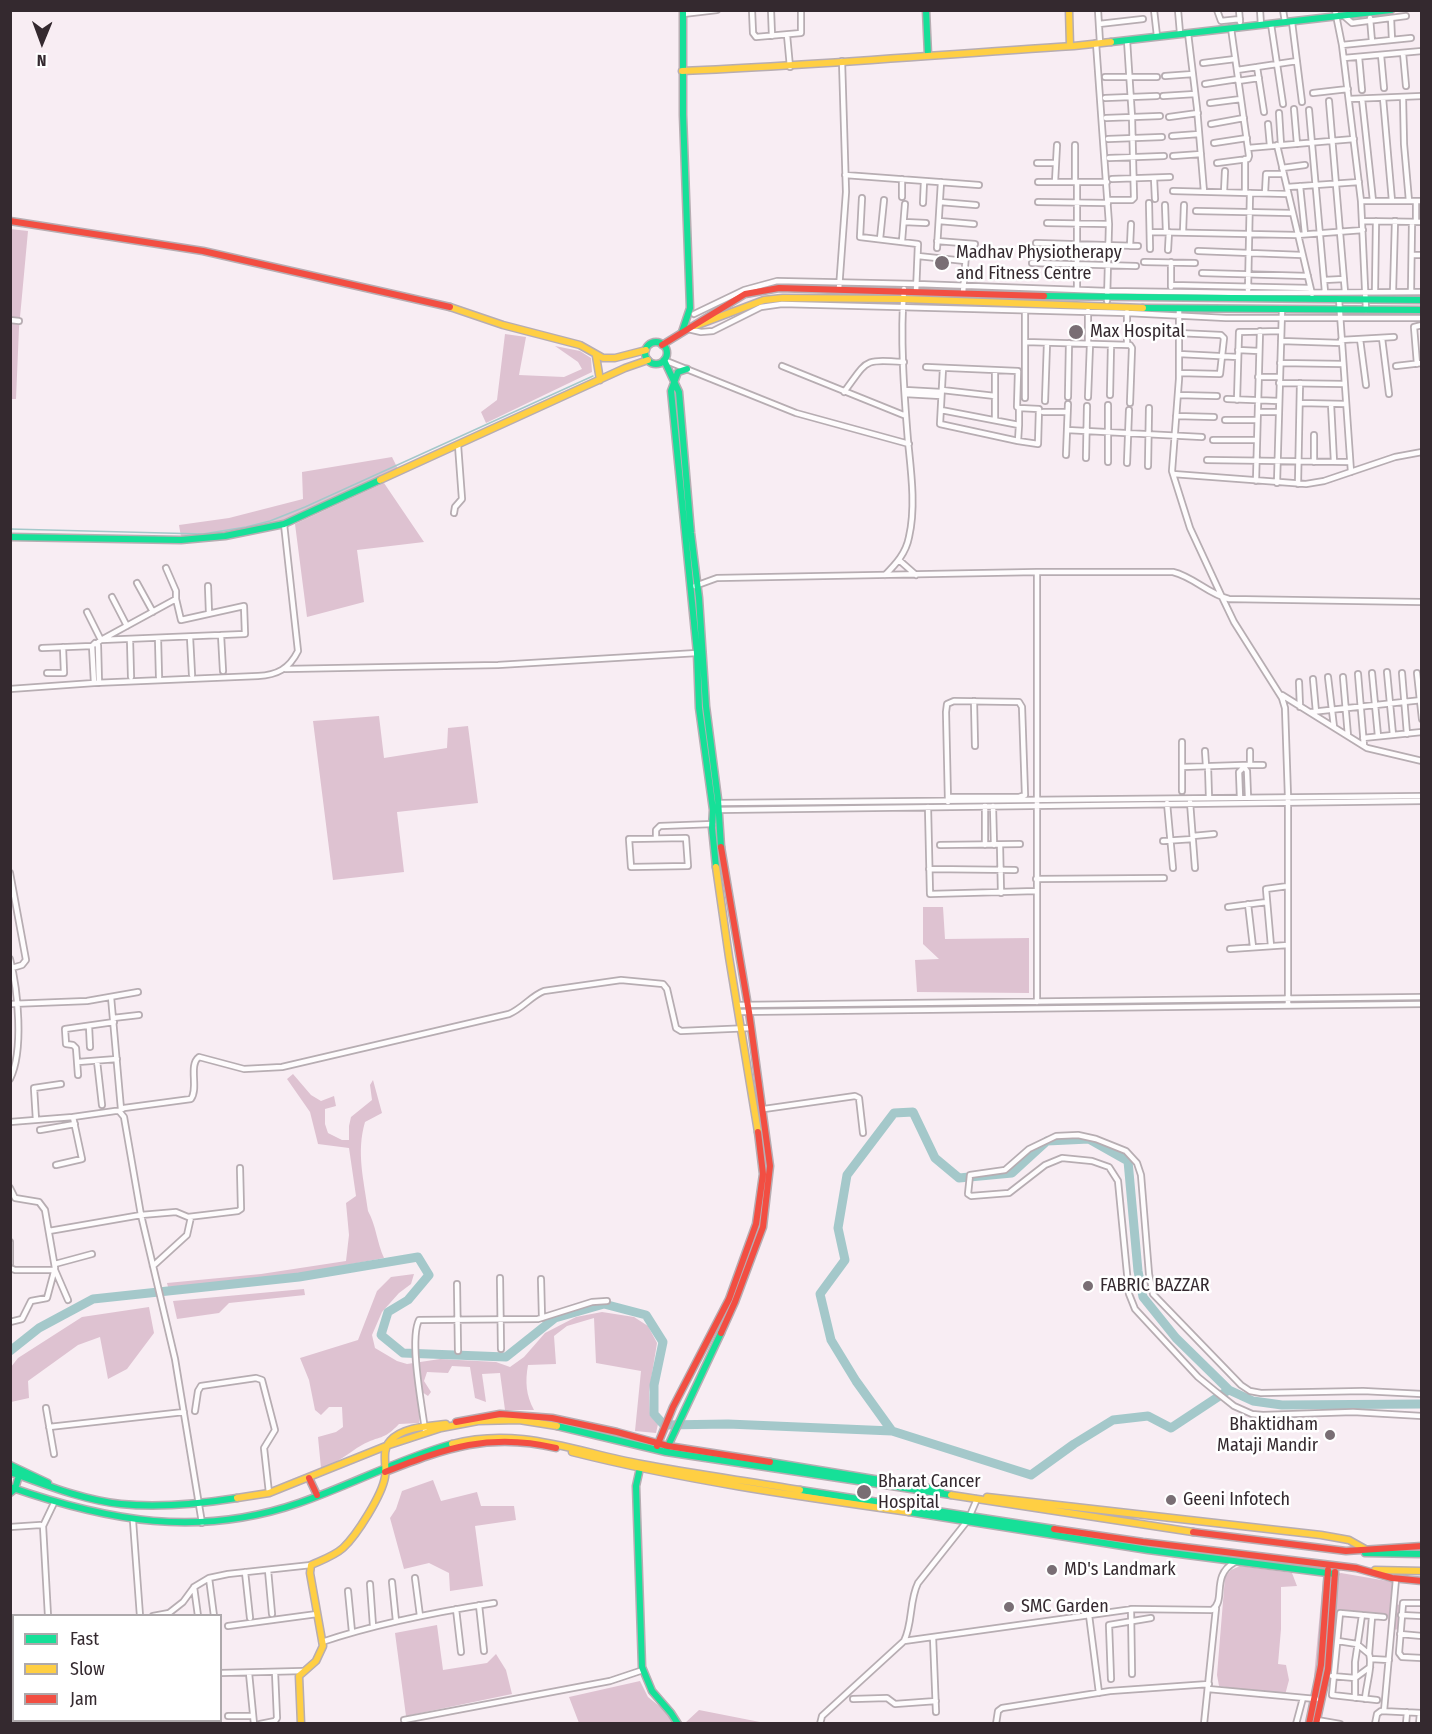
<!DOCTYPE html>
<html>
<head>
<meta charset="utf-8">
<style>
  body { margin:0 }
  #map { position:relative; width:1432px; height:1734px; overflow:hidden; background:#f8edf3; font-family:"Fira Sans Condensed",sans-serif }
  canvas { display:block }
  .frame { position:absolute; inset:0; border:12px solid #34292f; pointer-events:none }
  .legend { position:absolute; left:12px; top:1614px; width:210px; height:108px; box-sizing:border-box; background:#fff; border:2px solid #aea9ac; margin:0; padding:8px 10px; list-style:none; font-size:18px; color:#34292f }
  .legend li { display:flex; align-items:center; gap:12px; height:30px }
  .legend b { width:30px; border:2px solid #aea9ac }
  .north { position:absolute; left:12px; top:12px; width:60px; height:60px; -webkit-text-stroke:4px #fff; paint-order:stroke; rotate:181deg; font-size:16px; font-weight:700; line-height:24px; text-align:center; color:#34292f }
  .north::after { content:''; display:block; margin:auto; width:21px; height:27px; background:#34292f; clip-path:polygon(50% 0,100% 100%,50% 72%,0 100%) }
</style>
</head>
<body>
<div id="map">
<canvas width="1432" height="1734"></canvas>
<div class="frame"></div>
<ul class="legend">
<li><b style="height:8px;background:#16e098"></b>Fast</li>
<li><b style="height:8px;background:#ffcf43"></b>Slow</li>
<li><b style="height:8px;background:#f24e42"></b>Jam</li>
</ul>
<div class="north">N</div>
</div>
<script>
const c = document.querySelector('canvas').getContext('2d');
c.lineJoin = 'round';
function fillPath(path, color) { c.fillStyle = color; c.fill(path, 'evenodd'); }
function stroke(path, color, width, dash) { c.strokeStyle = color; c.lineWidth = width; c.lineCap = dash ? 'butt' : 'round'; c.setLineDash(dash || []); c.stroke(path); }
function label(font, color, halo, rows, align = 'center') {
  c.font = font + ' "Fira Sans Condensed",sans-serif'; c.lineWidth = 5; c.setLineDash([]); c.textBaseline = 'middle'; c.strokeStyle = halo; c.fillStyle = color; for (const [text, x, y, turn = 0] of rows) {
    c.save(); c.translate(x, y); c.rotate((+turn || 0) * Math.PI / 180); c.textAlign = isNaN(turn) ? turn : align; if (halo) c.strokeText(text, 0, 0); c.fillText(text, 0, 0); c.restore();
  }
}
fillPath(new Path2D(`
  M10 229 28 231 19 328 16 399H10Z
  M505 334 526 337 519 375 564 377 582 369 578 362 555 346 580 351 591 358 592 372 486 423 481 412 497 400Z
  M392 457 398 469 284 522 225 533 181 537 179 525 229 518 303 499 302 472Z
  M384 483 424 542 357 550 364 602 307 617 295 524Z
  M379 716 384 758 447 748 448 728 468 726 478 803 397 812 404 872 333 880 313 721Z
  M923 907H943L945 939 1029 938V993L917 992 915 960 939 959 923 944Z
  M293 1074 311 1095 321 1101 334 1096 336 1106 325 1109V1124L328 1133 342 1140H349V1126L351 1117 372 1100 370 1085 373 1080 382 1113 365 1122C356 1153 364 1180 368 1211 376 1225 377 1243 384 1258L282 1277 168 1287 167 1283 261 1274 346 1261 349 1235 346 1203 356 1196 349 1148 318 1144 310 1112 287 1079Z
  M414 1274 411 1284 399 1293 382 1312 372 1335 375 1348 397 1361 407 1364 440 1359 496 1362 510 1367 524 1357 545 1333 576 1317 602 1312 634 1317 648 1326 657 1343 649 1392 650 1416 658 1424 656 1433 635 1431 641 1371 596 1363 594 1318 567 1326 554 1336 556 1364 528 1365C525 1382 526 1395 534 1410H505L500 1373 482 1374 486 1402 475 1398 470 1367 452 1366 448 1373 427 1372 424 1381 431 1392 428 1396 422 1392 419 1423 399 1424C383 1441 380 1435 362 1445 348 1453 337 1464 321 1468L318 1437 336 1432 343 1427 342 1407H329L321 1415 315 1410 309 1380 300 1358 358 1340 377 1291 391 1277Z
  M304 1289 305 1295 229 1303 219 1313 177 1319 173 1301Z
  M149 1307 154 1333 127 1369 108 1379 100 1337 78 1345 28 1381 29 1398 11 1402V1367L18 1358 82 1317Z
  M433 1480 441 1501 477 1492 481 1506H514L516 1520 475 1526 483 1586 450 1591 449 1573 429 1563 404 1569 390 1518 396 1509 402 1491Z
  M1240 1566 1292 1573 1297 1586 1281 1587V1629L1278 1664 1286 1665 1289 1680 1285 1695 1219 1686 1217 1675 1225 1577 1231 1570Z
  M1341 1573 1393 1582 1391 1603 1400 1605 1399 1629 1388 1631V1616L1330 1610 1324 1677 1314 1676 1323 1579Z
  M437 1625 443 1670 487 1663 496 1654 506 1670 512 1694 406 1716 395 1633Z
  M640 1681 648 1697 668 1713 673 1723H579L569 1697Z
  M699 1710 765 1723H685Z`), '#dec2d1');
stroke(new Path2D(`
  M10 529 203 534 246 527 270 521 305 507 593 376`), '#a4c8ca', 1.5);
stroke(new Path2D(`
  M10 1351 39 1328 93 1299 299 1277 418 1257 429 1275 408 1300 388 1312 381 1335 403 1353 506 1357 555 1318 604 1304 646 1315 663 1342 654 1385V1414L664 1425 728 1424 892 1431 856 1381 831 1340 820 1294 845 1260 838 1228 847 1175 894 1113 913 1112 935 1158 959 1178 1012 1173 1047 1141 1089 1139 1128 1161 1138 1271 1143 1297 1176 1338 1229 1390 1253 1401 1282 1405 1422 1404
  M892 1431 1031 1475 1074 1444 1113 1420 1148 1416 1171 1428 1227 1391`), '#a4c8ca', 9);
const street = new Path2D(`
  M752 10 753 33 756 37 801 33V10
  M771 10 772 36
  M1098 10 1100 43
  M1154 10 1157 36
  M1178 10 1180 33
  M1217 10 1221 21 1240 19
  M1239 10 1240 22
  M1260 10 1261 25
  M1283 10 1285 22
  M1335 10 1342 45 1361 201 1366 310
  M683 14 717 10
  M1344 16 1352 23 1406 16
  M1370 18 1372 42
  M1391 18 1392 40
  M1292 22 1302 102
  M1099 24 1143 19
  M1271 24 1283 104
  M1188 33 1197 108 1204 192
  M787 35 790 67
  M1096 43 1109 224 1107 301
  M1342 45 1411 38
  M1403 53 1406 86
  M1381 55 1384 88
  M1359 57 1362 90
  M1344 58 1422 51
  M1203 63 1235 59
  M1257 67 1264 112
  M1237 70 1297 61
  M1165 76 1193 74
  M1105 77H1157
  M1238 81 1259 78
  M1205 84 1238 79
  M1313 93 1348 89
  M1163 96 1195 94
  M1403 97 1404 144 1409 201
  M1105 98 1157 96
  M1383 98 1392 201
  M1349 99 1422 96
  M1362 99 1373 201
  M1329 101 1345 292
  M1210 103 1241 99
  M1294 109 1297 144
  M1309 110 1325 292
  M1279 113 1281 145
  M1169 117 1198 113
  M1106 118 1160 116
  M1211 124 1244 118
  M1268 124 1270 146
  M1172 136 1199 134
  M1108 139 1162 137
  M1214 143 1247 138
  M1277 145 1312 294
  M1248 148 1354 139
  M1173 156 1201 154
  M1109 158 1164 156
  M1245 159V193
  M1037 163H1056
  M1217 163 1248 159 1249 156 1231 28
  M1282 168 1305 165
  M845 175 979 185
  M1154 178 1155 199
  M1112 179 1170 177
  M1038 182H1107
  M1055 182 1057 145
  M1075 182V145
  M1077 182V290
  M1300 186 1305 234
  M1287 187 1359 182
  M1173 191 1288 194
  M1224 192 1225 171
  M1265 193 1266 174H1283
  M902 197V179
  M862 198 860 237 918 244 916 292
  M1108 200H1132L1134 198 1132 117 1127 40
  M1361 201H1422
  M1416 201V222
  M940 202 976 205
  M1038 202 1108 203
  M923 203 924 181
  M1149 203 1150 249
  M1165 205 1166 232
  M1196 211 1292 213
  M939 221 974 224
  M1363 221 1422 222
  M904 222 926 223
  M1047 223 1109 224
  M1150 232 1297 235 1363 230
  M1183 232 1184 205
  M880 239 884 200
  M902 241 905 204
  M937 241 975 244
  M1036 243 1138 246
  M1130 246 1131 224
  M937 248 941 182
  M1168 250 1169 232
  M1198 251 1302 255
  M1412 255H1422
  M918 256 965 261
  M1144 262 1195 263
  M1032 263 1136 266
  M1202 273 1308 276
  M1324 280 1344 279
  M1171 285 1310 288
  M1171 287V262
  M839 289 846 192 842 61
  M1248 290 1250 193
  M1375 291 1376 221
  M1393 292 1395 221
  M1411 292 1412 222
  M963 293 966 254
  M1339 299 1351 472
  M1179 309V379L1172 471 1190 528 1222 597 1234 622 1282 698 1285 708 1288 797V1005
  M1088 311V344
  M1127 312V345
  M694 314 744 290 777 281 917 284 1108 291 1247 293 1422 292
  M10 320 19 321
  M688 329 701 332 713 331 761 307 782 304 1127 313 1226 318H1422
  M1178 333 1221 335 1224 338 1220 374 1179 373
  M1382 338 1389 394
  M1360 339 1366 385
  M1341 340 1394 337
  M1281 341 1342 343
  M1025 342 1130 345 1132 348 1130 403
  M1238 350 1259 351
  M1179 354 1238 357
  M664 360 796 413 909 444
  M1280 363 1343 364
  M1417 364 1414 327 1422 325
  M782 366 906 416
  M1396 366 1422 363
  M926 367 1018 371 1017 407 1019 408
  M943 368 940 424 1018 441
  M1258 377H1280
  M1279 383 1344 384
  M905 390 941 392
  M942 390 995 396
  M844 392C868 360 862 359 904 362
  M905 394 941 396
  M1110 395 1111 345
  M1178 395 1217 396
  M1068 397 1069 343
  M1088 397 1090 344
  M1025 398V311
  M1227 399 1279 401
  M1237 400 1239 332 1281 331
  M1045 401 1047 343
  M1300 403 1346 404
  M1331 404 1334 462
  M1108 405V462
  M941 410 1019 425 1018 441 1038 444 1039 409 1019 408V425
  M1043 412H1067
  M1258 412H1279
  M1176 416 1214 417
  M995 419V370
  M1225 420H1257
  M1067 430 1202 437
  M1314 435V462
  M1213 440H1257
  M1066 455 1068 404
  M1086 458 1087 406
  M1207 460 1350 462
  M1127 463 1129 410
  M1148 466 1149 408
  M1173 474 1306 484 1324 481 1395 457 1422 452
  M1256 481 1260 331
  M1277 483 1282 310
  M1298 484 1300 383
  M454 513 455 507 462 499 458 445
  M899 560 916 575
  M166 568 176 591V599
  M885 575C896 564 906 553 909 537 916 507 911 471 908 441 904 392 900 337 904 289
  M137 583 153 612
  M208 586 209 613
  M695 586 717 578 1037 572H1173C1194 577 1208 594 1229 599L1422 602
  M112 597 127 626
  M87 612 101 640 176 599 181 620 244 606 245 634 101 640 96 644
  M221 635 223 671
  M190 637 192 675
  M158 638 159 677
  M130 639 131 677
  M42 648 92 646
  M285 669 498 665 697 653
  M1387 672 1393 735
  M47 673H64L63 647
  M1372 673 1378 736
  M1402 673 1407 734
  M1417 673 1422 719
  M1358 674 1364 746
  M1328 677 1334 727
  M1343 677 1348 736
  M1313 679 1316 712
  M1299 682 1300 707
  M94 683 92 646 95 643 98 645 99 683
  M10 689 94 683 258 676C277 675 289 669 298 651L284 524
  M1282 695 1367 748 1422 761
  M974 701 975 746
  M1311 712 1422 700
  M1363 738 1422 732
  M1205 751 1206 766
  M1243 765H1250V751
  M1250 765H1263
  M1208 766 1209 798
  M1182 767V742
  M1244 767 1247 771 1248 797
  M1182 791V767L1243 765 1244 767
  M948 797H1019L1025 795 1022 707 1019 702 954 701 947 704 946 712 948 801V802
  M1240 798 1239 772 1244 767
  M1190 802 1195 868
  M718 803 1422 796
  M1167 803 1173 868
  M985 806V845
  M993 806 994 845
  M928 807 930 894 1036 891
  M716 810 1422 801
  M1193 836 1214 834
  M656 838V830L660 826 713 824
  M686 838 688 866 631 867 629 839Z
  M1163 841 1193 839
  M940 845 1020 844
  M1000 845 1001 893
  M929 869 1015 870
  M10 873 26 960 22 965 12 968
  M1036 879 1164 878
  M1248 904 1253 947
  M1228 907 1267 902
  M1271 946 1266 889 1288 886
  M1230 949 1288 945
  M10 959C18 990 24 1051 10 1079
  M111 997 121 1109
  M1037 1002V572
  M10 1004 87 1001 138 992
  M737 1005 1422 997
  M739 1012 1422 1004
  M113 1018 139 1015
  M89 1026 90 1047
  M97 1061 102 1105
  M78 1062 117 1059
  M78 1075 76 1048 73 1045 66 1044 65 1029 114 1022
  M764 1109 855 1096 859 1098 863 1133
  M119 1111 124 1108 191 1099C199 1088 188 1065 199 1057L244 1069 282 1067 509 1014C523 1008 531 996 544 991L621 980 663 984 667 989 676 1028 681 1031 751 1028
  M36 1120 34 1088 61 1084
  M10 1122 73 1117 115 1111H119L124 1117 141 1215 175 1359 202 1523
  M40 1130 75 1124
  M56 1165 82 1159 73 1117
  M10 1188 15 1198 39 1202 45 1210 55 1268 47 1298 31 1301 22 1319 10 1322
  M49 1231 141 1215 176 1212 188 1217 238 1211 241 1209 240 1168
  M10 1242V1264
  M55 1264 92 1254
  M153 1266 187 1235 191 1217
  M10 1268 15 1270H55L68 1300
  M500 1278 501 1349
  M541 1279 542 1318
  M457 1284 458 1351
  M1422 1394 1363 1391 1261 1393 1250 1391 1241 1385 1153 1294 1149 1274 1141 1175 1137 1163 1126 1151 1096 1139 1078 1135 1056 1136 1029 1149 1005 1170 970 1175 968 1194 971 1196 1009 1193 1045 1165 1062 1158 1092 1161 1109 1167 1118 1181 1129 1294 1135 1309 1198 1377 1215 1391 1234 1406 1252 1414 1263 1415 1353 1412 1422 1416
  M46 1408 54 1454
  M195 1411 198 1391 201 1386 256 1378 262 1380 275 1430 264 1448 269 1493
  M49 1427 184 1412
  M425 1430C422 1406 409 1340 419 1320L538 1319 592 1302 607 1301
  M133 1521 140 1616
  M43 1526 54 1503
  M10 1527 40 1525 43 1526 48 1616
  M268 1570 272 1614
  M245 1572 250 1618
  M209 1578 214 1616
  M415 1578 420 1616
  M392 1582 396 1621
  M370 1584 373 1626
  M194 1587 198 1616
  M348 1591 352 1632
  M1422 1603H1403L1399 1653 1402 1657 1422 1658
  M479 1605 484 1651
  M456 1609 461 1652
  M1131 1609 1132 1674
  M1089 1615 1099 1693
  M1401 1615 1422 1616
  M153 1616 169 1613 183 1602 194 1587 209 1578 228 1574 311 1565
  M10 1619H14
  M228 1626 317 1614
  M1400 1634 1422 1636
  M933 1637 936 1712
  M10 1640H14
  M904 1641 1133 1609 1212 1610C1227 1600 1210 1576 1235 1562
  M1338 1641 1357 1644 1369 1654
  M322 1642C378 1623 436 1612 494 1603
  M1371 1659 1389 1660
  M10 1665H14
  M220 1673 303 1671
  M249 1673 254 1724
  M1332 1676 1355 1678 1370 1667
  M1111 1679 1109 1625 1151 1618
  M1208 1689 1316 1699
  M1355 1698V1662L1362 1615
  M853 1699 887 1698 895 1704 936 1701
  M1365 1699C1366 1686 1373 1664 1369 1654L1372 1617
  M1377 1700 1332 1695 1340 1613 1384 1617
  M1384 1711 1396 1579
  M228 1716H253
  M404 1720 610 1681 643 1670
  M1317 1720 1340 1724
  M62 1724V1720
  M103 1724V1720
  M141 1724V1720
  M210 1724 211 1720
  M260 1724 275 1721 277 1718 275 1672
  M820 1724 822 1716 904 1641C913 1623 909 1601 918 1583L968 1520 977 1499
  M996 1724 998 1711 1002 1708 1110 1691 1209 1684
  M1204 1724 1216 1608
  M1296 1724 1303 1698
  M1375 1724 1377 1714 1381 1711 1422 1713
  M1406 1724 1407 1712
  M1419 1724 1420 1713`);
const fast = new Path2D(`
  M926 10 928 55
  M1111 42 1391 10
  M1044 296 1422 300
  M1143 308 1422 310
  M682 332 690 308 683 115V10
  M645 353a11 11 0 1 1 22 0a11 11 0 1 1-22 0Z
  M664 360 679 392 691 533 699 598 706 706 718 799 721 847
  M687 369 678 372 671 391 697 653 699 708 713 810 712 828 716 867
  M10 537 181 540 225 536 284 524 380 480
  M557 1426 666 1452 951 1495
  M667 1448 721 1333
  M770 1462 941 1490
  M10 1465 48 1483
  M640 1468 636 1486 642 1667 652 1691 671 1713 678 1724
  M10 1472C46 1485 83 1500 121 1504 160 1508 199 1504 237 1498
  M10 1487C108 1521 198 1538 299 1503 351 1485 399 1459 452 1444
  M800 1490 1054 1529
  M10 1493 15 1489 20 1472
  M909 1512 1148 1550 1335 1574
  M1365 1553 1422 1554`);
const slow = new Path2D(`
  M1069 10 1070 46
  M682 71C813 66 943 54 1074 46L1111 42
  M450 307 503 325 580 345 603 358H615L646 350
  M695 326 764 300 783 298 903 299 1143 308
  M596 356 600 380
  M380 480 625 368 648 360
  M716 867 729 957 758 1132
  M452 1444C519 1426 576 1452 641 1464 694 1474 747 1481 800 1490
  M572 1452C683 1480 796 1496 909 1512
  M951 1495 1193 1532
  M987 1497 1321 1535 1349 1540 1365 1549
  M237 1498 269 1493 386 1446 441 1428 478 1421 519 1420 557 1426
  M1375 1570 1422 1571
  M301 1724 299 1676 316 1661 323 1646 310 1573 311 1565C322 1560 334 1556 343 1548 357 1535 382 1495 385 1477 387 1465 381 1451 390 1441 402 1427 429 1426 446 1424`);
const jam = new Path2D(`
  M10 221 203 251 450 307
  M662 345 745 294 779 288 1044 296
  M721 1333 735 1302 763 1227 770 1166 749 1012 721 847
  M456 1422 500 1414 552 1418 617 1432 668 1446 770 1462
  M657 1446 673 1407 729 1299 756 1224 763 1174 758 1132
  M385 1472C446 1448 490 1432 556 1448
  M309 1478 317 1495
  M1054 1529 1143 1542 1356 1568 1392 1578 1422 1581
  M1193 1532 1346 1551 1422 1546
  M1309 1724 1321 1665 1328 1570
  M1316 1724 1328 1669 1335 1572`);
stroke(street, '#b7adb2', 8);
stroke(fast, '#b7adb2', 9);
stroke(slow, '#b7adb2', 9);
stroke(jam, '#b7adb2', 9);
stroke(street, '#fefcfd', 4.5);
stroke(fast, '#16e098', 6);
stroke(slow, '#ffcf43', 6);
stroke(jam, '#f24e42', 6);
for (const [x, y, r, color] of [
  [942,263,8,"#796e74"],
  [1076,332,8,"#796e74"],
  [1088,1286,6,"#796e74"],
  [1330,1435,6,"#796e74"],
  [864,1492,8,"#796e74"],
  [1171,1500,6,"#796e74"],
  [1052,1570,6,"#796e74"],
  [1009,1607,6,"#796e74"]
]) { const dot = new Path2D(); dot.arc(x, y, r, 0, 2 * Math.PI); c.fillStyle = color; c.fill(dot); stroke(dot, '#fff', 2); }
label('18px', '#34292f', '#fff', [
  ["Madhav Physiotherapy",956,253],
  ["and Fitness Centre",956,274],
  ["Max Hospital",1090,332],
  ["FABRIC BAZZAR",1100,1286],
  ["Bhaktidham",1318,1425,"right"],
  ["Mataji Mandir",1318,1446,"right"],
  ["Bharat Cancer",878,1482],
  ["Hospital",878,1503],
  ["Geeni Infotech",1183,1500],
  ["MD's Landmark",1064,1570],
  ["SMC Garden",1021,1607]
], 'left');
</script>
</body>
</html>
